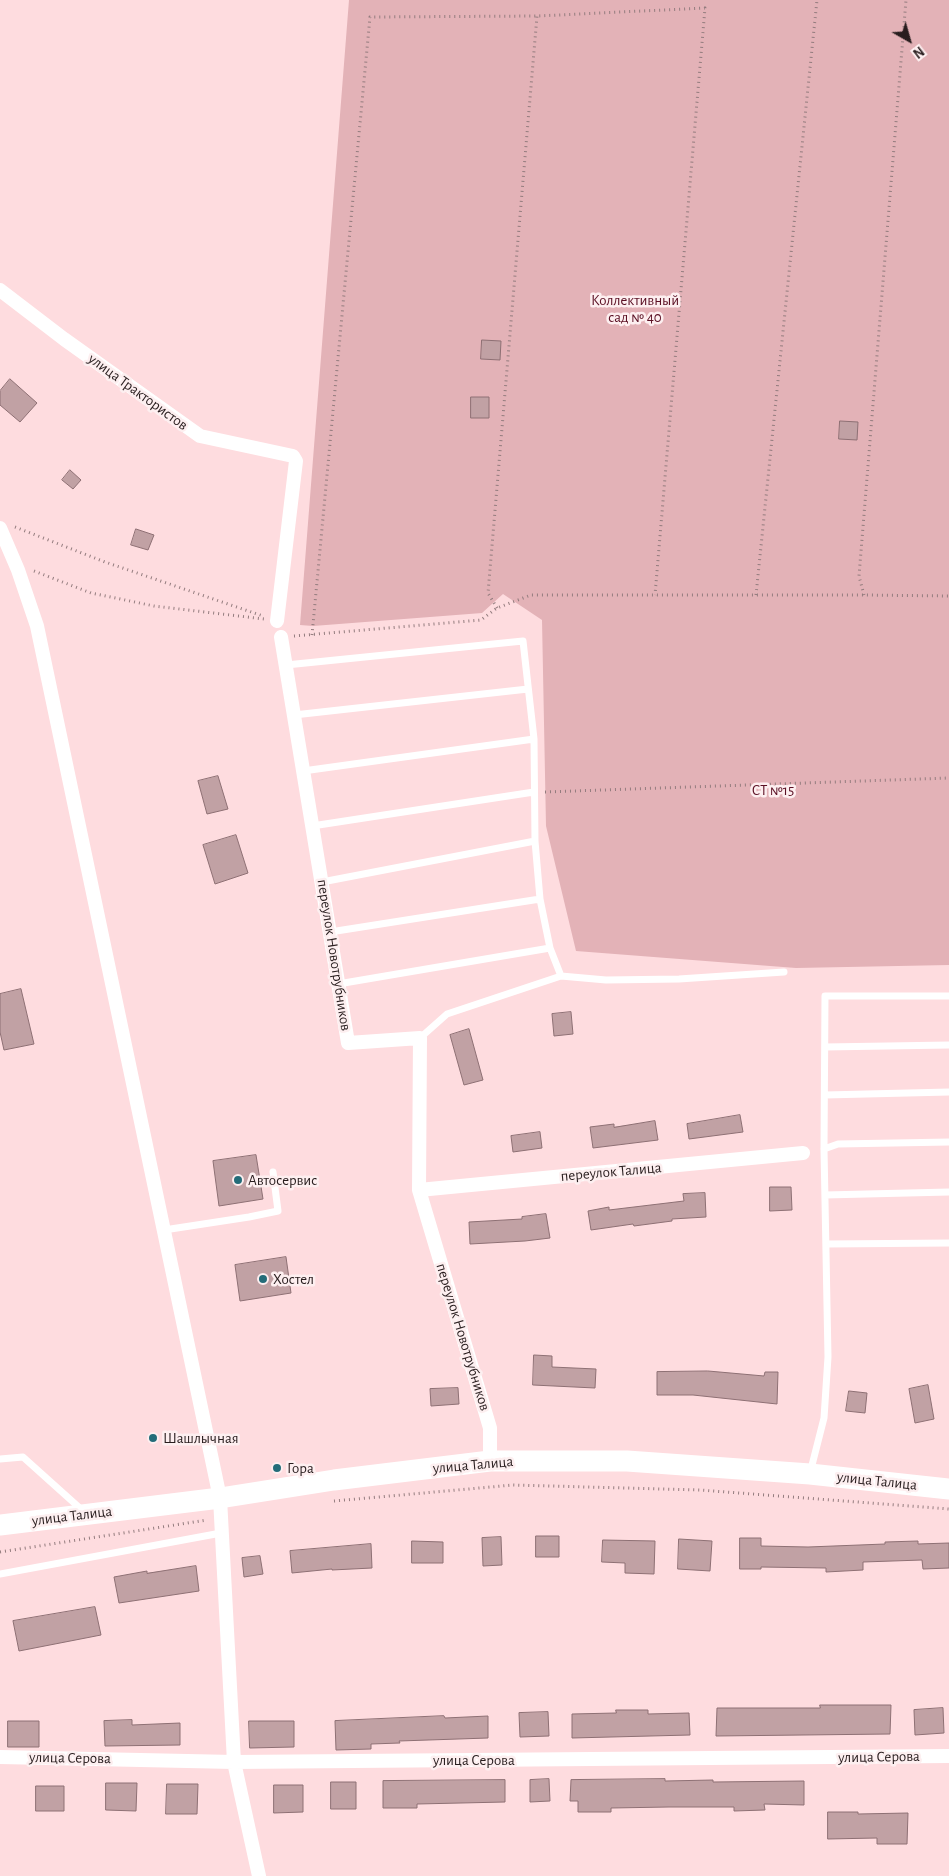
<!DOCTYPE html>
<html>
<head>
<meta charset="utf-8">
<style>
  body { margin:0 }
  #map { position:relative; width:949px; height:1876px; overflow:hidden; background:#fedcdf; font-family:"Alegreya Sans",sans-serif }
  canvas { display:block }
  .north { position:absolute; left:884px; top:15px; width:50px; height:50px; -webkit-text-stroke:4px #fdeff0; paint-order:stroke; rotate:142deg; font-size:14px; font-weight:700; line-height:20px; text-align:center; color:#281d1e }
  .north::after { content:''; display:block; margin:auto; width:18px; height:22px; background:#281d1e; clip-path:polygon(50% 0,100% 100%,50% 72%,0 100%) }
</style>
</head>
<body>
<div id="map">
<canvas width="949" height="1876"></canvas>
<div class="north">N</div>
</div>
<script>
const c = document.querySelector('canvas').getContext('2d');
c.lineJoin = 'round';
function fillPath(path, color) { c.fillStyle = color; c.fill(path, 'evenodd'); }
function stroke(path, color, width, dash) { c.strokeStyle = color; c.lineWidth = width; c.lineCap = dash ? 'butt' : 'round'; c.setLineDash(dash || []); c.stroke(path); }
function label(font, color, halo, rows, align = 'center') {
  c.font = font + ' "Alegreya Sans",sans-serif'; c.lineWidth = 5; c.setLineDash([]); c.textBaseline = 'middle'; c.strokeStyle = halo; c.fillStyle = color; for (const [text, x, y, turn = 0] of rows) {
    c.save(); c.translate(x, y); c.rotate((+turn || 0) * Math.PI / 180); c.textAlign = isNaN(turn) ? turn : align; if (halo) c.strokeText(text, 0, 0); c.fillText(text, 0, 0); c.restore();
  }
}
fillPath(new Path2D(`
  M349 0H949V965L796 968 576 951 546 826 542 620 503 594 482 613 313 626 300 625Z`), '#e3b2b7');
const building = new Path2D(`
  M482 340 501 341 500 360 481 359Z
  M10 379 37 403 20 422 0 405V391Z
  M471 397H489V418H471Z
  M840 421 858 422 857 440 839 439Z
  M70 470 81 480 73 489 62 480Z
  M136 529 154 535 148 550 131 545Z
  M218 776 228 809 207 814 198 781Z
  M236 835 248 873 215 884 203 845Z
  M21 989 34 1044 4 1050 0 1032V994Z
  M571 1012 573 1034 554 1036 552 1014Z
  M469 1029 483 1080 464 1085 450 1035Z
  M740 1115 743 1132 689 1139 687 1124Z
  M655 1121 658 1140 593 1148 590 1127 614 1124V1127Z
  M540 1132 542 1148 513 1152 511 1136Z
  M256 1155 263 1199 219 1206 213 1161Z
  M770 1187H791L792 1210 770 1211Z
  M705 1193 706 1217 672 1219V1221L634 1226 633 1224 591 1230 588 1211 609 1207V1210L684 1201 683 1194Z
  M546 1214 550 1238 525 1241 470 1244 469 1222 522 1219V1217Z
  M286 1257 291 1293 240 1301 235 1265Z
  M534 1355 552 1356V1367L596 1369 595 1388 533 1385Z
  M708 1371 764 1376 765 1372H778L777 1404 693 1395H657V1372Z
  M928 1385 934 1419 915 1423 909 1389Z
  M458 1388 459 1404 431 1406 430 1389Z
  M849 1391 867 1393 865 1413 846 1411Z
  M536 1536H559V1557H536Z
  M501 1537 502 1565 483 1566 482 1538Z
  M740 1538H761V1546L808 1547 885 1544V1542L918 1541V1544L949 1543V1568L923 1569 922 1560 863 1562V1570L826 1572V1568L761 1567V1569H740Z
  M679 1539 712 1541 710 1571 678 1569Z
  M603 1540 655 1541 654 1574 625 1573V1563L602 1562Z
  M412 1541 443 1542V1563H412Z
  M371 1544 372 1568 332 1570V1569L292 1573 290 1551Z
  M260 1556 263 1574 244 1577 242 1558Z
  M196 1566 199 1591 119 1603 114 1577 147 1571V1573Z
  M95 1607 101 1635 19 1651 13 1621Z
  M820 1705H891L890 1734 716 1736 717 1708H820Z
  M943 1708 944 1733 915 1735 914 1710Z
  M616 1710H648V1714L689 1713 690 1735 572 1738V1714L616 1713Z
  M548 1712 549 1736 520 1737 519 1713Z
  M444 1716 445 1718 488 1716V1738L399 1741 400 1743 371 1744V1749L336 1750 335 1721Z
  M132 1720V1725L180 1723V1745L105 1746 104 1721Z
  M8 1721H39V1747H8Z
  M249 1721H294V1747L250 1748Z
  M549 1779 550 1801 530 1802V1780Z
  M665 1779V1781L713 1780V1782L804 1781V1805L764 1804 765 1810 734 1811V1807H669L611 1808V1812H578V1801H570L571 1780Z
  M505 1780V1802L417 1804V1808H383V1781Z
  M331 1782H356V1809H331Z
  M106 1783H137L136 1811 106 1810Z
  M167 1784H198L197 1814H166Z
  M274 1785H303V1812L274 1813Z
  M36 1786H64V1811H36Z
  M828 1812H858V1814L908 1813 907 1844H877V1838L828 1839Z`);
fillPath(building, '#c1a1a4');
stroke(building, '#8e7074', 1);
stroke(new Path2D(`
  M15 527 105 562 263 616
  M34 571 91 593 154 606 264 619
  M756 595 817 0
  M864 595 859 576 906 0
  M497 608 488 593 537 16
  M312 635 370 17 537 16 705 8 655 595
  M294 636 481 620 497 608 531 595H864L949 596
  M545 792 949 778
  M334 1501 513 1485 700 1490 949 1509
  M0 1552 207 1520`), '#937c7e', 3, [1, 4]);
stroke(new Path2D(`
  M286 665 523 641 534 739 535 841 540 899 550 948 561 976
  M294 715 528 689
  M303 771 534 739
  M312 826 534 792
  M322 882 535 841
  M330 932 540 899
  M338 984 550 948
  M420 1038 447 1014 561 976 606 980 679 979 784 972
  M825 1047 949 1045
  M825 1095 949 1092
  M824 1149 838 1144 949 1142
  M825 1195 949 1192
  M164 1230 249 1217 278 1211 273 1172
  M827 1244 949 1243
  M0 1459 23 1457 82 1510
  M810 1473 824 1418 828 1357 824 1149 825 996H949
  M0 1574 221 1533`), '#fff', 7);
stroke(new Path2D(`
  M0 290 64 339 200 436 293 456 296 461 277 621
  M0 528 18 570 37 626 220 1498 234 1762 259 1876
  M281 637 348 1043 420 1038 419 1190 490 1428V1461
  M419 1190 803 1153
  M0 1757 234 1762 949 1756`), '#fff', 14);
stroke(new Path2D(`
  M0 1525 220 1498 334 1480 490 1461H627L810 1474 949 1489`), '#fff', 21);
for (const [x, y, r, color] of [
  [238,1180,5,"#246c79"],
  [263,1279,5,"#246c79"],
  [153,1438,5,"#246c79"],
  [277,1468,5,"#246c79"]
]) { const dot = new Path2D(); dot.arc(x, y, r, 0, 2 * Math.PI); c.fillStyle = color; c.fill(dot); stroke(dot, '#fdeff0', 2); }
label('15px', '#5b1024', '#fdeff0', [
  ["Коллективный",635,300],
  ["сад № 40",635,317],
  ["СТ №15",773,790]
]);
label('15px', '#281d1e', '#fdeff0', [
  ["улица Трактористов",138,392,36],
  ["переулок Новотрубников",334,955,81],
  ["переулок Талица",611,1172,-5],
  ["переулок Новотрубников",463,1337,73],
  ["улица Талица",473,1465,-5],
  ["улица Талица",877,1481,6],
  ["улица Талица",72,1516,-7],
  ["улица Серова",879,1757,-1],
  ["улица Серова",70,1758,1],
  ["улица Серова",474,1760]
]);
label('15px', '#281d1e', '#fdeff0', [
  ["Автосервис",248,1180],
  ["Хостел",273,1279],
  ["Шашлычная",163,1438],
  ["Гора",287,1468]
], 'left');
</script>
</body>
</html>
